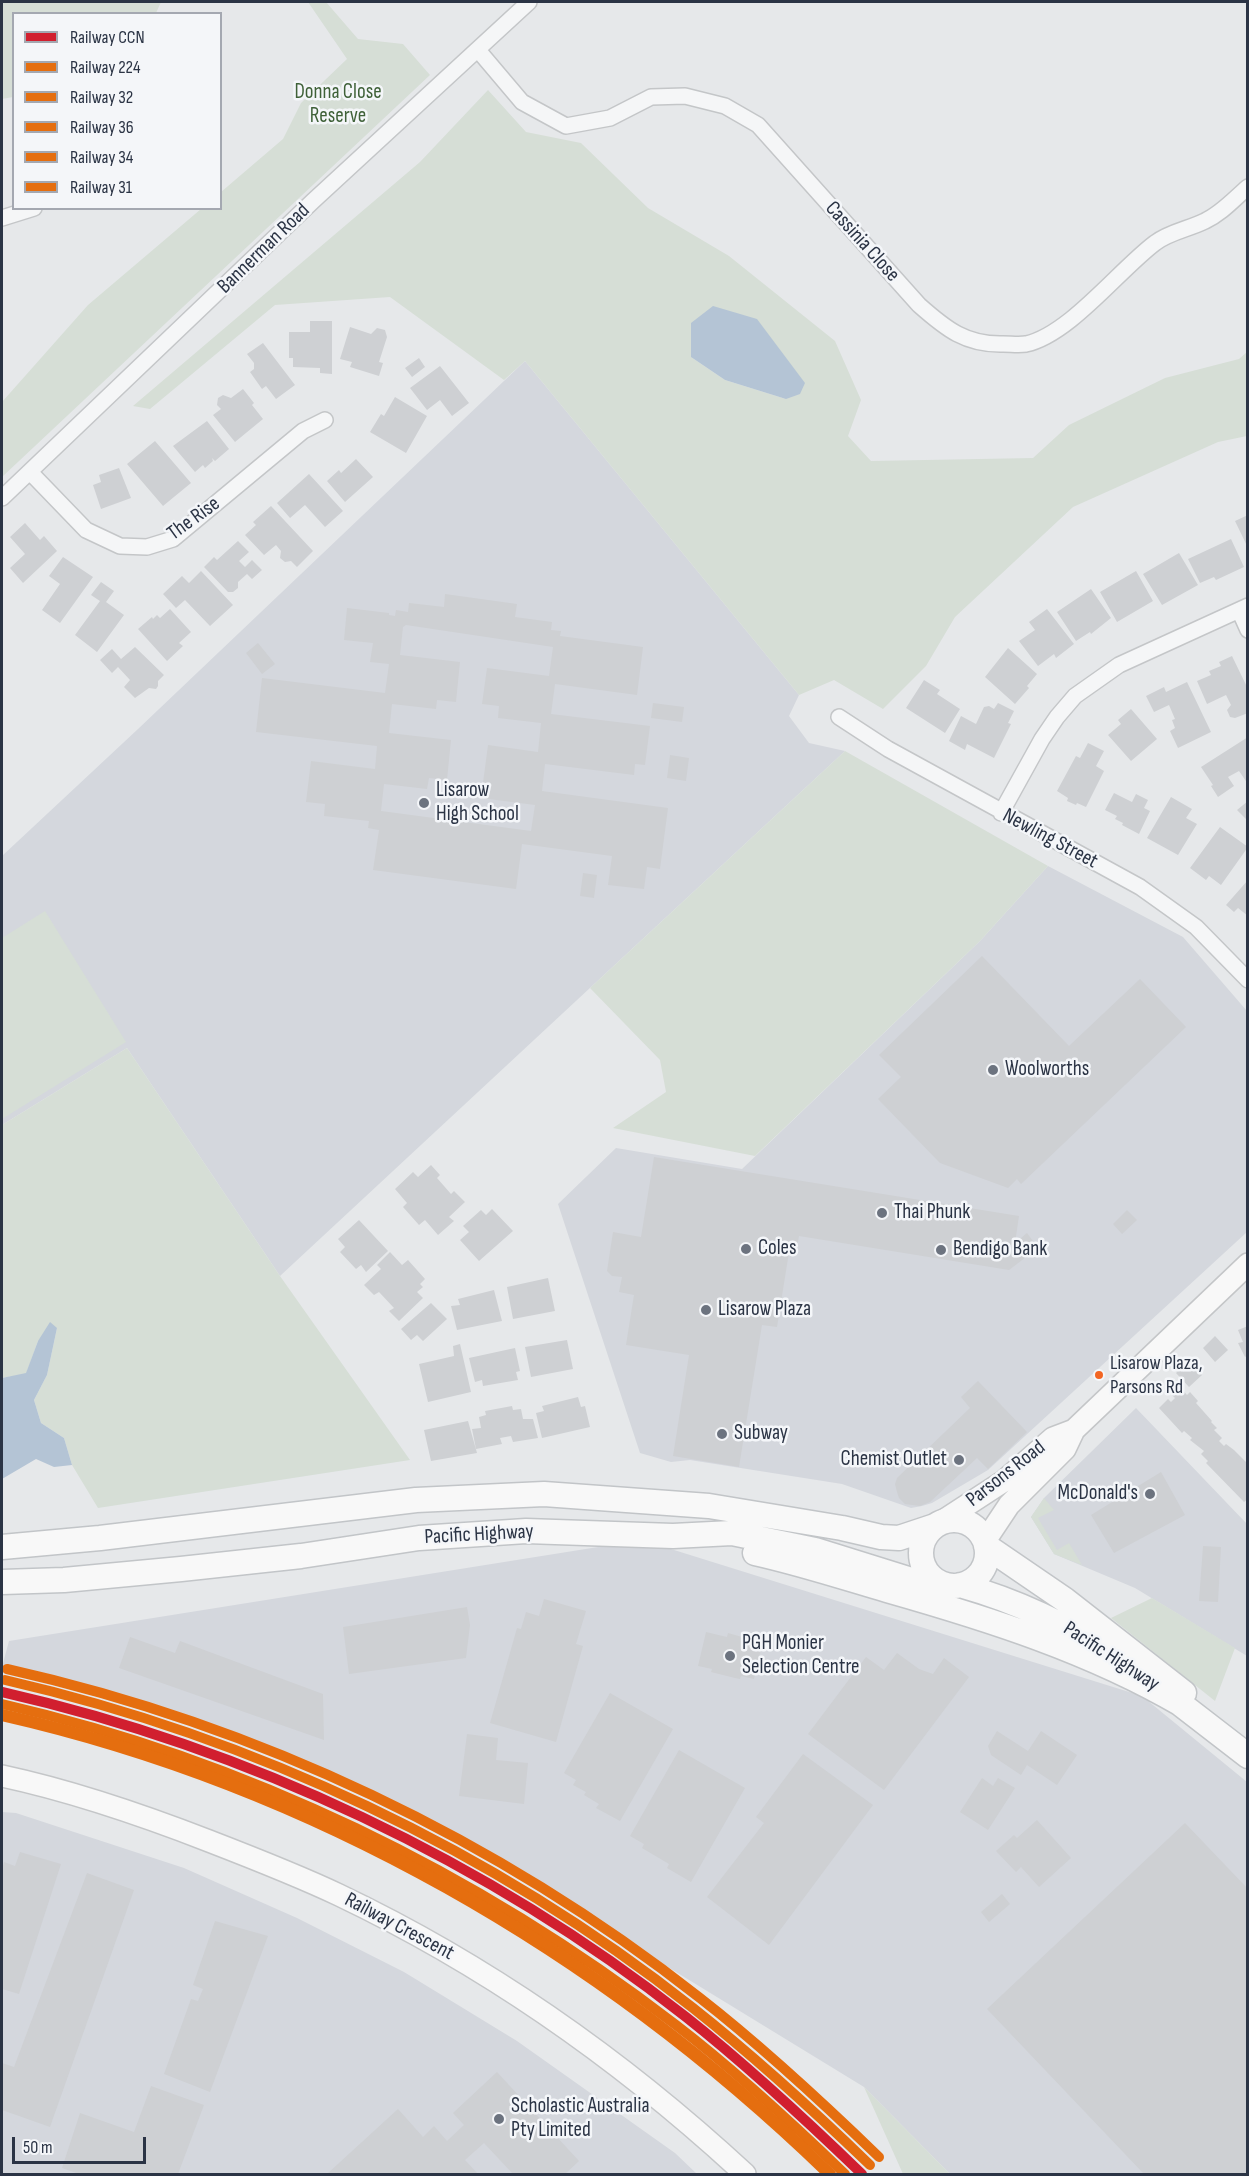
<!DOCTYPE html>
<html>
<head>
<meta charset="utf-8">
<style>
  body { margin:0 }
  #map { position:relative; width:1249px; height:2176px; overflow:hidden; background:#e6e8ea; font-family:"Sofia Sans Condensed",sans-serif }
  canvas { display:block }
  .frame { position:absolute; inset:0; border:3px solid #2b3445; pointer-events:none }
  .legend { position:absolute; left:12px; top:12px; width:210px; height:198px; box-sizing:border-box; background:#f4f6f9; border:2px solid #a4a8b1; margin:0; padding:8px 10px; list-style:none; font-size:18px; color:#2b3445 }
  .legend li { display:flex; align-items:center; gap:12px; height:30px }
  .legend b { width:30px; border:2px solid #a4a8b1 }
  .scale { position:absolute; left:12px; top:2137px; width:134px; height:27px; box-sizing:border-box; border:3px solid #2b3445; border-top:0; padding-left:8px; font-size:18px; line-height:21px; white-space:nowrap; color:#2b3445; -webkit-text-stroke:4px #f4f6f9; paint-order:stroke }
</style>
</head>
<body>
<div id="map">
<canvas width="1249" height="2176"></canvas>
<div class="frame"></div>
<ul class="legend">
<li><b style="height:8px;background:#d11f2f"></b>Railway CCN</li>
<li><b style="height:8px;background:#e56e0f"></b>Railway 224</li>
<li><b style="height:8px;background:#e56e0f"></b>Railway 32</li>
<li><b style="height:8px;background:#e56e0f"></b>Railway 36</li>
<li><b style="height:8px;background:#e56e0f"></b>Railway 34</li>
<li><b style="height:8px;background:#e56e0f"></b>Railway 31</li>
</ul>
<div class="scale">50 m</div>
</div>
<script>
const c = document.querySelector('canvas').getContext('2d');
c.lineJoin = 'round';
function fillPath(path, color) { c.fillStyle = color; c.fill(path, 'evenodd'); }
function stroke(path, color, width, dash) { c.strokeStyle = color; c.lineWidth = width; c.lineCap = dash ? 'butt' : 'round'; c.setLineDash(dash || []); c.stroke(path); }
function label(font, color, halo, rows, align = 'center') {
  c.font = font + ' "Sofia Sans Condensed",sans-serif'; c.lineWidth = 5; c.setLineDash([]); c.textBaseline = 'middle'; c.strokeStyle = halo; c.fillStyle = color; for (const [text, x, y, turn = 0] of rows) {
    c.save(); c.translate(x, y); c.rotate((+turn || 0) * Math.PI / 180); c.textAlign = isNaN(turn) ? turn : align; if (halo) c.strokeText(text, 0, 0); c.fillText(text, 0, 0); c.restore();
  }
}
fillPath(new Path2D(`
  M525 361 799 695 789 716 809 743 845 751 280 1276 127 1048 2 1125V856L138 729Z
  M1048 866 1183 937 1247 1011V1232L988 1470 932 1503 922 1506 911 1508 842 1484 690 1460 671 1462 640 1453 558 1204 616 1148 742 1169 980 941Z
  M1136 1408 1247 1524V1656L1135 1588 1054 1554 1031 1517 1044 1498Z
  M642 1540 1142 1696 1247 1782V2174H950L864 2087 403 1805 197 1725 2 1667 9 1641Z
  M2 1812 16 1813 184 1868 297 1918 404 1972 517 2041 675 2153 697 2174H2Z`), '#d4d7dd');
fillPath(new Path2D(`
  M2 2H161L156 13 14 14 13 97 2 99Z
  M308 2H326L358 39 403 44 430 75 2 477V402L88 305 201 209 220 208 221 192 283 139 301 103 347 59Z
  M488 90 526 132 581 143 648 208 729 256 835 341 861 400 848 436 871 461 1033 458 1069 425 1165 378 1239 359 1247 352V436L1218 442 1073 507 955 617 926 666 883 709 834 680 799 695 525 361 504 380 390 297 275 305 150 409 133 406 420 162ZM691 357 786 399 725 380Z
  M845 751 1048 866 980 941 755 1156 613 1128 666 1092 660 1060 590 988Z
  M45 911 126 1042 2 1119V938Z
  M127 1048 280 1276 410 1460 98 1508 72 1465 64 1438 41 1423 34 1400 47 1375 57 1328 38 1341 26 1374 2 1378V1125Z
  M1044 1498 1054 1510 1038 1518 1057 1550 1069 1543 1082 1565 1054 1554 1031 1517Z
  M1152 1598 1235 1648 1215 1701 1111 1618Z
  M864 2087 950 2174H903Z`), '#d6ded6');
fillPath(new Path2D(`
  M713 306 757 319 805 383 800 394 786 399 725 380 691 357V323Z
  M50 1322 57 1328 47 1375 34 1400 41 1423 64 1438 72 1465 54 1467 36 1459 2 1479V1378L26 1373 38 1341Z`), '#b4c4d5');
fillPath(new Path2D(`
  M310 321H332V374L320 373V368L293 367V358H289V332H310Z
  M350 327 371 334 377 328 385 330 387 337 379 362 383 363 379 376 350 367 352 362 340 359Z
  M263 343 295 385 276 399 266 386 262 389 250 372 254 369V363L247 354Z
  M419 358 425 367 412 377 405 368Z
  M440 366 469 403 452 416 440 400 427 410 410 388Z
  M243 389 254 403 252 405 263 419 235 442 213 415 221 409 217 405 218 398 223 395 231 398Z
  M395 397 427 416 406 453 370 432 381 414 384 416Z
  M207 421 229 449 215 461 212 458 213 461 205 468 203 465 195 472 173 446Z
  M155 441 191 483 163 506 127 464Z
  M356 459 373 477 345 502 327 481 339 470 341 473Z
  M119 468 131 498 101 509 93 485 101 482 99 475Z
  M309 474 343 511 325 527 305 505 290 518 277 503Z
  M271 506 313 551 297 567 291 561 285 562 280 558 281 551 276 545 264 555 245 535 256 525 253 522Z
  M1248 515V548L1235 521Z
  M25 523 40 540 44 536 57 551 23 583 10 568 25 554 10 537Z
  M1231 539 1244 567 1216 580 1214 577 1200 583 1188 559Z
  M238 541 249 552 239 561 245 567 252 560 262 570 252 579 247 574 238 582V588L233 592H228L204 567 214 557 217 560Z
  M1179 553 1198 585 1162 605 1143 574Z
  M63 557 93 577 60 623 42 610 60 584 49 576Z
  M201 571 233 605 210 626 185 600 176 608 163 594 182 576 189 583Z
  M1136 571 1153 601 1117 622 1100 592Z
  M101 582 114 591 106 602 124 615 97 652 75 635 100 601 91 595Z
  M1091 589 1111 618 1091 634 1090 632 1076 641 1057 612Z
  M445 594 517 604 515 617 552 622 551 630 561 631 560 636 643 647 637 695 555 684 551 714 650 726 645 765 635 764 634 775 545 764 542 791 668 808 660 869 647 867 644 889 608 885 612 856 522 844 516 889 373 870 379 830 368 828 369 821 324 816 325 804 306 802 311 761 375 769 377 746 256 732 262 678 385 693 389 664 370 662 373 643 344 640 347 608 389 613V615L395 616 396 610 408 612 409 603 444 607ZM406 625 553 647 549 676 487 668 482 704 499 706 498 718 541 723 538 752 488 745 481 798 535 805 531 831 381 811 384 784 427 789 429 778 447 780 451 740 389 733 392 704 436 709 437 700 456 702 460 662 400 655 403 627Z
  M170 609 191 632 179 643 183 646 167 661 138 629 152 617 153 619 157 615 160 618Z
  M1047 609 1074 644 1056 658 1054 654 1038 666 1019 641 1035 630 1029 622Z
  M258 643 275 664 262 674 246 653Z
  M135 647 164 675 158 681V686L156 689 149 688 135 698 124 687 130 680 118 667 112 673 100 660 112 649 121 659Z
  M1008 648 1037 674 1027 686 1029 688 1015 704 985 677Z
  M1232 656 1248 689V713L1235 718 1230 717 1227 710 1231 705 1226 695 1207 704 1197 681 1211 675 1209 671 1221 666 1219 662Z
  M924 680 940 690 937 694 960 709 945 733 906 708Z
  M1187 682 1211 732 1178 748 1170 731 1175 728 1172 720 1175 719 1169 705 1154 712 1146 696 1164 687 1166 692Z
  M653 703 684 707 682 722 651 718Z
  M998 703 1014 711 1008 723 1011 724 994 758 967 744 965 750 949 741 961 716 976 724 984 707 989 706 994 709Z
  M1131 709 1157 739 1131 761 1108 735 1121 724 1118 720Z
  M1248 737V784L1239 771 1228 777 1234 786 1218 797 1211 786 1213 785 1201 767Z
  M1088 743 1104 751 1096 766 1104 771 1086 807 1077 803 1076 805 1067 801 1068 798 1057 791 1076 756 1080 758Z
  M670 755 689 758 686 781 667 778Z
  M1114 793 1132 802 1136 794 1148 800 1144 808 1150 811 1139 834 1122 825 1123 823 1115 819 1117 816 1105 810Z
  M1171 797 1192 809 1186 818 1197 824 1178 855 1147 838Z
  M1248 801V821L1237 810Z
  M1220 827 1248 847 1221 885 1209 876 1206 880 1190 868Z
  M583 873 597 875 594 898 580 896Z
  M1248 880V916L1238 908 1234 912 1226 905Z
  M982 956 1069 1046 1140 979 1186 1027 1021 1184 1017 1179 1008 1188 940 1163 878 1099 901 1077 879 1055Z
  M654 1157 1019 1216 1015 1243 1027 1233 1038 1248 1009 1270 799 1236 797 1247 790 1246 777 1327 762 1325 739 1467 673 1456 689 1355 626 1345 634 1295 619 1292 622 1277 612 1276 607 1271 613 1232 641 1237Z
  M431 1165 440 1175 437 1178 451 1194 454 1191 465 1202 449 1217 454 1221 438 1235 425 1220 419 1225 403 1207 407 1203 395 1189 413 1172 418 1177Z
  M492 1209 513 1231 479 1261 460 1240 469 1232 463 1226 481 1210 486 1215Z
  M1127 1210 1137 1220 1122 1234 1113 1224Z
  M359 1220 388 1251 366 1272 361 1265 356 1269 340 1252 345 1247 338 1239Z
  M390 1252 402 1265 408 1260 425 1279 420 1284 423 1287 417 1292 423 1298 399 1321 389 1311 394 1308 379 1292 374 1295 364 1285 381 1269 377 1265Z
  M548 1278 555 1311 513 1319 507 1287Z
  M494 1290 502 1321 457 1330 451 1306 460 1305 458 1299Z
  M431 1303 447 1319 423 1341 417 1335 411 1340 401 1329Z
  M1248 1326V1355L1245 1357 1238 1343 1243 1342 1238 1330Z
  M1215 1336 1228 1350 1215 1362 1203 1348Z
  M567 1340 573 1369 531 1377 525 1347Z
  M460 1344 471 1392 428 1402 419 1364 454 1356 453 1346Z
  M515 1348 520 1371 516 1372 518 1380 483 1386 482 1380 475 1382 469 1358Z
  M1189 1361 1202 1375 1189 1387 1176 1373Z
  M978 1381 1027 1432 988 1469 977 1458 930 1502 920 1506 905 1504 899 1498 897 1492 895 1484 897 1478 970 1408 961 1397Z
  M1180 1387 1187 1395 1190 1392 1198 1401 1196 1403 1212 1421 1211 1422 1217 1428 1214 1430 1222 1438 1219 1441 1224 1446 1226 1444 1234 1450 1248 1464V1499L1244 1502 1206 1463 1208 1461 1201 1454 1204 1451 1190 1440 1192 1438 1184 1431 1182 1433 1159 1408 1168 1399 1171 1402 1175 1398 1172 1395Z
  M578 1397 581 1407 585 1406 590 1427 542 1438 536 1413 544 1411 542 1406Z
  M512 1406 513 1410 521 1409 523 1419H533L538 1438 513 1442 511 1436 500 1438 502 1444 476 1449 472 1429 481 1428 479 1417 486 1415 485 1411Z
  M468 1421 477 1453 431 1461 424 1430Z
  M1161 1472 1185 1515 1114 1553 1091 1515Z
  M1203 1546 1221 1547 1218 1602 1199 1601Z
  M544 1599 586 1611 576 1644 583 1646 556 1742 490 1723 517 1628 521 1629 526 1612 539 1616Z
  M467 1607 470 1625 466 1658 349 1674 343 1627Z
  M706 1632 727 1637 728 1633 742 1637 741 1640 762 1645 754 1679 741 1676 740 1679 735 1678 711 1672 712 1669 698 1666Z
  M130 1637 175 1653 180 1641 323 1694 324 1740 119 1668Z
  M897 1653 919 1669 933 1674 944 1658 969 1677 884 1790 808 1734 866 1657 884 1670Z
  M610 1693 673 1729 620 1821 596 1808 599 1804 584 1795 586 1792 573 1785 576 1780 564 1773Z
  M997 1731 1028 1751 1041 1731 1077 1755 1057 1785 1027 1765 1021 1775 991 1755 988 1746Z
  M467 1734 498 1738 496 1760 528 1763 524 1804 459 1796Z
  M679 1750 745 1788 691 1882 667 1868 669 1864 642 1848 644 1844 630 1836Z
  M803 1754 873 1805 769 1945 707 1897 764 1823 756 1817Z
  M982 1778 993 1786 998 1778 1015 1788 988 1830 960 1812Z
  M1037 1820 1071 1858 1039 1887 1021 1867 1016 1872 996 1851 1014 1835 1017 1838Z
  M1185 1823 1248 1889V2174H1144L987 2009Z
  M20 1852 61 1864 19 1994 2 1989V1869L4 1862 15 1866Z
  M87 1873 134 1890 50 2127 2 2110V2063L14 2067Z
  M1002 1894 1010 1904 989 1922 981 1912Z
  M215 1921 268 1936 210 2092 164 2074 191 1999 198 2001 203 1989 193 1985Z
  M497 2072 579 2161 565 2174H513L484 2143 465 2160 478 2174H327L398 2109 423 2137 434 2126 447 2141 464 2125 453 2113Z
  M151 2086 204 2105 178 2174H79L62 2168 80 2113 134 2132Z`), '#ced0d3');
const street = new Path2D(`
  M478 50 522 102 566 126 610 118 651 97 685 96 725 106 758 125 919 305C946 329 966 345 1003 344 1011 344 1019 345 1026 344 1069 335 1119 270 1155 243 1169 232 1189 229 1205 221 1222 213 1234 199 1248 187
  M2 218 34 208
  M30 472 86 530 120 546 147 547 173 539 303 431 325 420
  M2 498 313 201 529 2
  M1239 610 1248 630
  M839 717 888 749 1140 887 1196 927 1248 980
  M1001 813 1042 739 1057 717 1075 696 1119 665 1248 606`);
const secondary = new Path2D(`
  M941 1522 1004 1481 1053 1438 1074 1430
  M985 1541 1009 1505 1065 1449 1074 1430 1248 1264
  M2 1776C72 1791 142 1815 209 1841 253 1858 297 1875 339 1895 488 1966 624 2062 745 2174`);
const primary = new Path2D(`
  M921 1553a33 33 0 1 1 66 0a33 33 0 1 1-66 0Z
  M986 1546 1065 1600 1184 1693
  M2 1547 100 1538 416 1500 544 1494 709 1506 842 1528 881 1537 899 1538 935 1526
  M755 1553C800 1563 843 1577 887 1590 989 1619 1090 1651 1181 1704
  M2 1582 64 1580 181 1569 301 1556 419 1538 526 1531 673 1536 732 1533 815 1550 924 1584 952 1586
  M960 1585C1017 1601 1070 1626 1119 1659
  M1169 1695 1248 1756`);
stroke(street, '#c4c6c8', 18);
stroke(secondary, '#c4c6c8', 24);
stroke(primary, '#c2c5c8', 27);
stroke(street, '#f5f6f7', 15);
stroke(secondary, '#f8f8f8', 21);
stroke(primary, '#f8f8f8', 24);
stroke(new Path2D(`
  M2 1692C248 1748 488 1861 686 2017 748 2066 805 2119 862 2174`), '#d11f2f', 10);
stroke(new Path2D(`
  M2 1704C246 1760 477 1872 676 2025 736 2071 791 2122 845 2174`), '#e56e0f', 10);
stroke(new Path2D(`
  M5 1680C253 1737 493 1850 693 2008 755 2057 813 2110 870 2165`), '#e56e0f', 10);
stroke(new Path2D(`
  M2 1716C314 1787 599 1952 828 2174`), '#e56e0f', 10);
stroke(new Path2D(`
  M7 1669C257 1725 498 1839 700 1998 763 2047 821 2101 879 2157`), '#e56e0f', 10);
stroke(new Path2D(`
  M2 1714C316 1785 603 1949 831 2174`), '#e56e0f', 10);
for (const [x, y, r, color] of [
  [424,803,6,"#6c737f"],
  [993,1070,6,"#6c737f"],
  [882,1213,6,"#6c737f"],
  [746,1249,6,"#6c737f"],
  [941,1250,6,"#6c737f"],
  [706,1310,6,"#6c737f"],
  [1099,1375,5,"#f26522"],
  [722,1434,6,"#6c737f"],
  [959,1460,6,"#6c737f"],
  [1150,1494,6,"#6c737f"],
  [730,1656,6,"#6c737f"],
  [499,2119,6,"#6c737f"]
]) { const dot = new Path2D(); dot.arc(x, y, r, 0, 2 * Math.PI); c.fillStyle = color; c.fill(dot); stroke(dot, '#f4f6f9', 2); }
label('20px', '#2b3445', '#f4f6f9', [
  ["Lisarow Plaza,",1110,1364],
  ["Parsons Rd",1110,1388]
], 'left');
label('21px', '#3f6138', '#f4f6f9', [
  ["Donna Close",338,93],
  ["Reserve",338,117]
]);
label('21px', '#2b3445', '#f4f6f9', [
  ["Cassinia Close",862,242,48],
  ["Bannerman Road",264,249,-44],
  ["The Rise",194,519,-36],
  ["Newling Street",1050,839,28],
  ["Parsons Road",1006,1474,-38],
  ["Pacific Highway",479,1535,-3],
  ["Pacific Highway",1111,1657,33],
  ["Railway Crescent",399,1927,28]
]);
label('21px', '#2b3445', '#f4f6f9', [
  ["Lisarow",436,791],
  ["High School",436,815],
  ["Woolworths",1005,1070],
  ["Thai Phunk",894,1213],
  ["Coles",758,1249],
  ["Bendigo Bank",953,1250],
  ["Lisarow Plaza",718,1310],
  ["Subway",734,1434],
  ["Chemist Outlet",947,1460,"right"],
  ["McDonald's",1138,1494,"right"],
  ["PGH Monier",742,1644],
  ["Selection Centre",742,1668],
  ["Scholastic Australia",511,2107],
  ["Pty Limited",511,2131]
], 'left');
</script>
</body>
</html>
